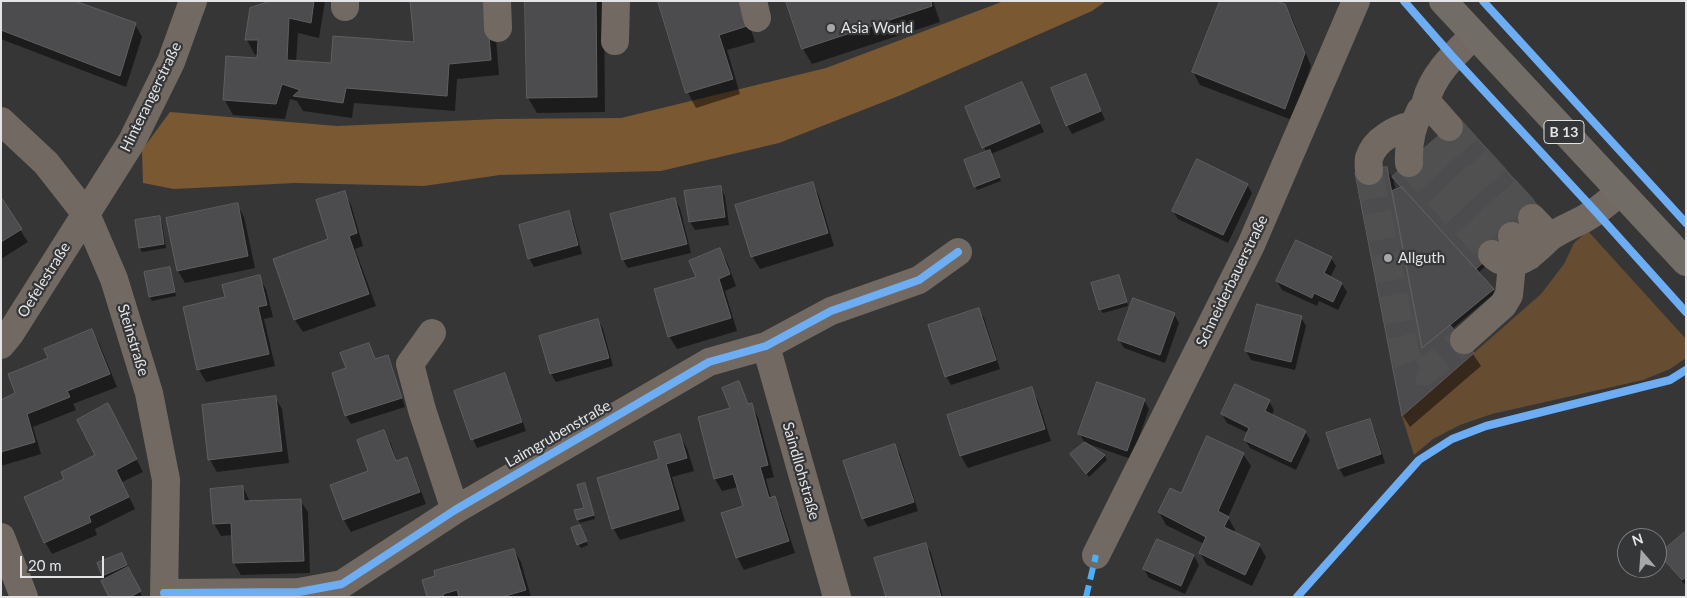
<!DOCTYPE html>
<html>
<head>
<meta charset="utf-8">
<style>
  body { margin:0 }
  #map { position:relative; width:1687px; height:598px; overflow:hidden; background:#363637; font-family:Lato,sans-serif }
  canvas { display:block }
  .frame { position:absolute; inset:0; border:2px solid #e4e4e6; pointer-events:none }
  .north { position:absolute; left:1617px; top:528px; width:50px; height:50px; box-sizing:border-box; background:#353638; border:1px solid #7b7c7e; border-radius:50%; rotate:342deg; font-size:14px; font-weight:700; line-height:20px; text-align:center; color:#e4e4e6 }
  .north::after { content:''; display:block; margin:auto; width:18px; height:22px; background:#a7a7a9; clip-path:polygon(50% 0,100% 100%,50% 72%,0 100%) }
  .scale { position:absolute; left:20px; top:556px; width:84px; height:22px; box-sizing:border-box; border:2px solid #e4e4e6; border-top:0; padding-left:6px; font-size:15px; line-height:18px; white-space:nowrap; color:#e4e4e6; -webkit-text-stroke:4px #353638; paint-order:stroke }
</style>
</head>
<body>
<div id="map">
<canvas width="1687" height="598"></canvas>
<div class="frame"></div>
<div class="north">N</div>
<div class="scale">20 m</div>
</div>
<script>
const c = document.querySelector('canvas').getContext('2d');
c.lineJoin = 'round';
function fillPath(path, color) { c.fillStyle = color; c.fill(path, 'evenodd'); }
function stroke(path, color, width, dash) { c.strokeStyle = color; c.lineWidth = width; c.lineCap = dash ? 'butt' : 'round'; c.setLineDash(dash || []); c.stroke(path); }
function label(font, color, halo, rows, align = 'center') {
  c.font = font + ' Lato,sans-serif'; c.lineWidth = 4.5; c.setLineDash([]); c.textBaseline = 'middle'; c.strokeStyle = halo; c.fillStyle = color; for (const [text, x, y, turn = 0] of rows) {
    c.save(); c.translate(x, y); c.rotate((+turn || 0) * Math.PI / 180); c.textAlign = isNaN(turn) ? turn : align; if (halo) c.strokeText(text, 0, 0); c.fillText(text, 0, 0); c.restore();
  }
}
fillPath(new Path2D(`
  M1588 231 1686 339V358L1670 369 1643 380 1492 414 1460 425 1433 439 1414 455 1402 416 1541 294 1564 264 1574 243Z`), '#664c31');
fillPath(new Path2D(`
  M1004 1H1106L1092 11 901 95 779 143 661 171 500 175 424 186 295 183 174 189 143 183 142 150 170 112 337 126 498 119 621 118 826 68Z`), '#7a5831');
fillPath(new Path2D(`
  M1 1 135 24 142 37 126 87 1 39Z
  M272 1H325L319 38 298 33 296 62 333 64 415 43 493 1 499 75 457 79 455 111 354 103 352 118 303 111 297 101 290 99 285 119 233 115 224 99 258 60 259 55H255L247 40 251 9Z
  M526 1H604L605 112 537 113 528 98Z
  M659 1H742L755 42 727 50 740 94 696 108 688 93Z
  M788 1H933L940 22 812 64 803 49Z
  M1284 5 1292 18 1311 66 1292 120 1200 85 1193 72Z
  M1086 76 1105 120 1072 134 1067 125Z
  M1022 84 1044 132 991 154 1001 181 977 190 975 186 987 153 984 147Z
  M1386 169 1393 178 1396 191 1543 214 1478 273 1495 293 1452 329 1473 354 1481 366 1410 427 1403 416 1356 174Z
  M812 183 819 196 834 246 760 269 752 256Z
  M1247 185 1252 193 1228 243 1178 219 1173 211Z
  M720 187 725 196 729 225 695 230 690 222Z
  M344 193 351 205 363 246 355 249 376 306 303 332 295 320 274 260 330 240Z
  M675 199 680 208 691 253 628 268 623 260 612 215Z
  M1 200 28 242 1 259Z
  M237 204 244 217 255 268 185 283 178 271Z
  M568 213 573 221 582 254 534 267 529 258Z
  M159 217 162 222 166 248 142 252 140 248 136 221Z
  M720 250 727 262 736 286 725 291 737 331 677 349 669 336 698 278Z
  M1331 258 1336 266 1330 278 1342 284 1347 292 1338 310 1319 301 1317 306 1282 290 1277 281Z
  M169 268 171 272 176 296 152 301 150 297Z
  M259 277 266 289 273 317 264 319 275 366 206 382 199 370 227 298Z
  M1121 280 1128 306 1103 313 1100 309Z
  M979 310 984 318 1000 369 951 385 946 376Z
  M1174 314 1179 323 1165 363 1124 348 1119 340Z
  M1301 317 1306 326 1295 370 1251 360 1246 351Z
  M598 320 603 329 613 366 556 382 551 374 541 336Z
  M92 331 99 343 117 387 73 404 76 410 33 427 41 454 1 466V401L17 394 49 359Z
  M368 344 376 360 388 356 392 365 405 407 351 424 346 416 347 369Z
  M505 374 509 383 526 431 477 448 473 439Z
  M739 383 749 405 751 404 758 417 774 477 766 479 771 498H774L781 510 795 553 744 570 737 557 744 507 738 487 722 491 715 479 699 418 732 409Z
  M1031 389 1038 401 1051 441 968 468 961 456 948 416Z
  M275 397 282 409 289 463 217 472 210 460Z
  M1144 400 1149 409 1131 459 1088 444 1087 445 1105 456 1107 460 1089 477 1074 458 1085 444 1080 434Z
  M1269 401 1274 410 1272 415 1305 431 1310 440 1296 470 1250 448 1245 440 1248 433 1227 423 1222 414Z
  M115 417 143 472 122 482 135 509 95 529 97 535 52 554 45 542 66 480 97 456Z
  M1369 421 1374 429 1385 463 1344 477 1339 468Z
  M384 432 391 444 397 462 406 458 413 471 426 504 351 532 344 520 369 472Z
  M680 436 687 448 694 471 672 477 685 521 620 540 613 528 660 460Z
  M895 446 900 454 918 511 868 527 863 518Z
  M1243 454 1251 466 1228 517 1235 530 1234 533 1259 545 1266 557 1252 586 1207 565 1200 553 1204 544 1166 525 1159 512 1182 495Z
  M243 487 250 502 300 500 308 512 310 573 241 575 234 563 233 535 221 536 214 524Z
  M586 488 595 519 580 523 578 519 585 508Z
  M582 530 588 545 581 548 578 544Z
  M1686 533V586L1666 562 1661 554Z
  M926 544 931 553 943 597H887Z
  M514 550 521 562 531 597H429Z
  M122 554 142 596 140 597H110L103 575Z
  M1194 556 1199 565 1185 594 1149 578 1144 569Z`), '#0007');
const building = new Path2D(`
  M1 1H75L136 23 120 76 1 30Z
  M271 1H314L311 23 289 18 287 60 331 63 333 36 414 42 410 1H486L491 60 449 64 447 96 346 88 343 103 293 96 300 90 282 84 276 104 223 100 226 56 257 58 258 40H245L250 8Z
  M525 1H596L597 97 527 98Z
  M658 1H739L747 26 719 35 733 79 686 93Z
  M786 1H931L932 6 802 49Z
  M1220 1H1276L1285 4 1305 53 1285 109 1192 72Z
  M1086 74 1101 111 1066 126 1051 88Z
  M1022 82 1040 123 982 148 965 107Z
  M1459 118 1541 209 1476 269 1392 177Z
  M990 150 1000 177 974 187 964 160Z
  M1197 159 1248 184 1223 235 1172 211Z
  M1387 167 1422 348 1450 325 1474 353 1402 416 1355 173Z
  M813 182 828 233 751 257 735 205Z
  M721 186 725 217 689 222 684 191Z
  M1402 187 1494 289 1422 348 1392 191Z
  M345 191 357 233 349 236 369 294 294 320 273 259 328 239 316 200Z
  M1 197 22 229 1 242Z
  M675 198 687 244 622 260 610 214Z
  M238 203 248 256 177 271 166 218Z
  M569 211 578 245 528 259 519 225Z
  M160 216 164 244 139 248 135 220Z
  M1296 240 1332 257 1324 273 1342 283 1333 302 1314 293 1312 298 1276 281Z
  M720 248 730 274 719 279 731 318 668 337 654 289 696 277 689 261Z
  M170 267 175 292 149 297 144 272Z
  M260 275 267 305 258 307 269 354 197 370 183 307 225 297 222 285Z
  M1119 275 1127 302 1099 310 1091 283Z
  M1133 298 1175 313 1160 355 1118 340Z
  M1257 304 1302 316 1291 362 1245 351Z
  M979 308 996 360 945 377 928 325Z
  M598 319 609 358 550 374 539 336Z
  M92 329 110 374 67 391 70 397 27 414 35 442 1 452V400L15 393 8 374 48 358 44 349Z
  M369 343 375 359 388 355 402 398 345 416 332 373 346 368 340 353Z
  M505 373 522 422 471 440 454 391Z
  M739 381 748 404 752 403 768 465 760 467 769 498 775 496 789 541 736 558 721 513 743 506 733 474 714 479 698 417 730 408 722 388Z
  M1097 382 1145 399 1127 451 1078 434Z
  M1235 384 1270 400 1265 411 1306 431 1291 462 1244 440 1249 428 1221 414Z
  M1032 387 1045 429 960 456 947 415Z
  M276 396 282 451 208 460 202 405Z
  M108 403 137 459 116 470 129 497 89 516 91 522 44 543 24 497 64 479 61 472 95 455 77 420Z
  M1370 419 1381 454 1338 469 1326 433Z
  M384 430 396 461 407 457 420 492 343 520 330 485 368 471 357 440Z
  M680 434 687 458 666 464 679 509 612 529 597 478 659 459 654 442Z
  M1207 436 1244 453 1218 511 1229 517 1224 527 1260 544 1245 575 1199 553 1206 537 1158 512 1170 488 1181 493Z
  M1085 442 1105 455 1086 474 1070 454Z
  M895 444 914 502 862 519 843 461Z
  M585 483 594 515 577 520 574 510 584 508 577 485Z
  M243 486 244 501 301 499 304 561 233 563 231 523 213 524 210 489Z
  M580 525 587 541 577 545 571 528Z
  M1686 531V577L1682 580 1659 554Z
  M1157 539 1194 555 1181 586 1143 569Z
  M926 543 941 597H886L874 558Z
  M514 549 526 590 502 597H459L457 590 443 594 444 597H427L422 580 435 576 434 571Z
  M122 553 127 565 102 576 97 563Z
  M128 567 141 591 130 597H109L101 581Z`);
fillPath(building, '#4c4c4e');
stroke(building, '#5f5f60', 1);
stroke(new Path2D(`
  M1449 127 1532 218
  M1428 145 1512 236
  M1409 163 1492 254
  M1369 171 1406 357 1411 368 1423 372 1434 365 1464 340`), '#505051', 28, [28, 14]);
stroke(new Path2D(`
  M345 1V7
  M497 1 498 28
  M753 1 757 18
  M615 41 616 1
  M1 121 46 163 86 214 114 279 149 393 166 480 164 597
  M1449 127 1426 101C1433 74 1455 54 1474 35
  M1409 163C1408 144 1411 128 1420 111
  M1369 171C1369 167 1368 162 1369 158 1375 139 1396 129 1413 125
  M1532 218 1550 237C1560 230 1570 226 1582 220 1596 213 1608 202 1620 192
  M1512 236 1529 256
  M1492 254C1495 257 1498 260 1502 261 1520 269 1538 248 1550 237
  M432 333 410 364 422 410 455 510
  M1464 340 1503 305 1509 295 1512 264
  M1 345 10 334 132 141 171 62 193 1
  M766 346 837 597
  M1 537 24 597
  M1096 555 1251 245 1356 1
  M164 593 299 592 342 584 455 510 709 362 766 346 831 311 919 280 958 252`), '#726a62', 28);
stroke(new Path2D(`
  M1443 1 1686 262`), '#726c66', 28);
stroke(new Path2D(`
  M1086 597 1096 555`), '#4cb0f7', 6, [12, 6]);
stroke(new Path2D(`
  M1404 1 1452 56 1596 212 1686 312
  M1483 1 1686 223
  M164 593 299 592 342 584 455 510 709 362 766 346 831 311 919 280 958 252
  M1297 597 1419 460 1452 439 1486 426 1670 380 1686 370`), '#6dadf4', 8);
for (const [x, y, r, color] of [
  [831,28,5,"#a7a7a9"],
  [1388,258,5,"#a7a7a9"]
]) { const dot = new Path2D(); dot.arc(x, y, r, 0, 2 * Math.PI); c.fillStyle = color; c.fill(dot); stroke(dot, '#353638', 2); }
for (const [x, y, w] of [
  [1564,132,40]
]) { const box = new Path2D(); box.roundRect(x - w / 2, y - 11.5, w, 23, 4); c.fillStyle = '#353638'; c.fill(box); stroke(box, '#e4e4e6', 1); }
label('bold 14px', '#e4e4e6', null, [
  ["B 13",1564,132]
]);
label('15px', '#e4e4e6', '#353638', [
  ["Asia World",841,28],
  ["Allguth",1398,258]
], 'left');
label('15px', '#e4e4e6', '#353638', [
  ["Hinterangerstraße",151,97,-64],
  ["Oefelestraße",44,280,-58],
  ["Schneiderbauerstraße",1232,281,-64],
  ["Steinstraße",133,340,73],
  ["Laimgrubenstraße",558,434,-30],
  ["Saindllohstraße",801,471,74]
]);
</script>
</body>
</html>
